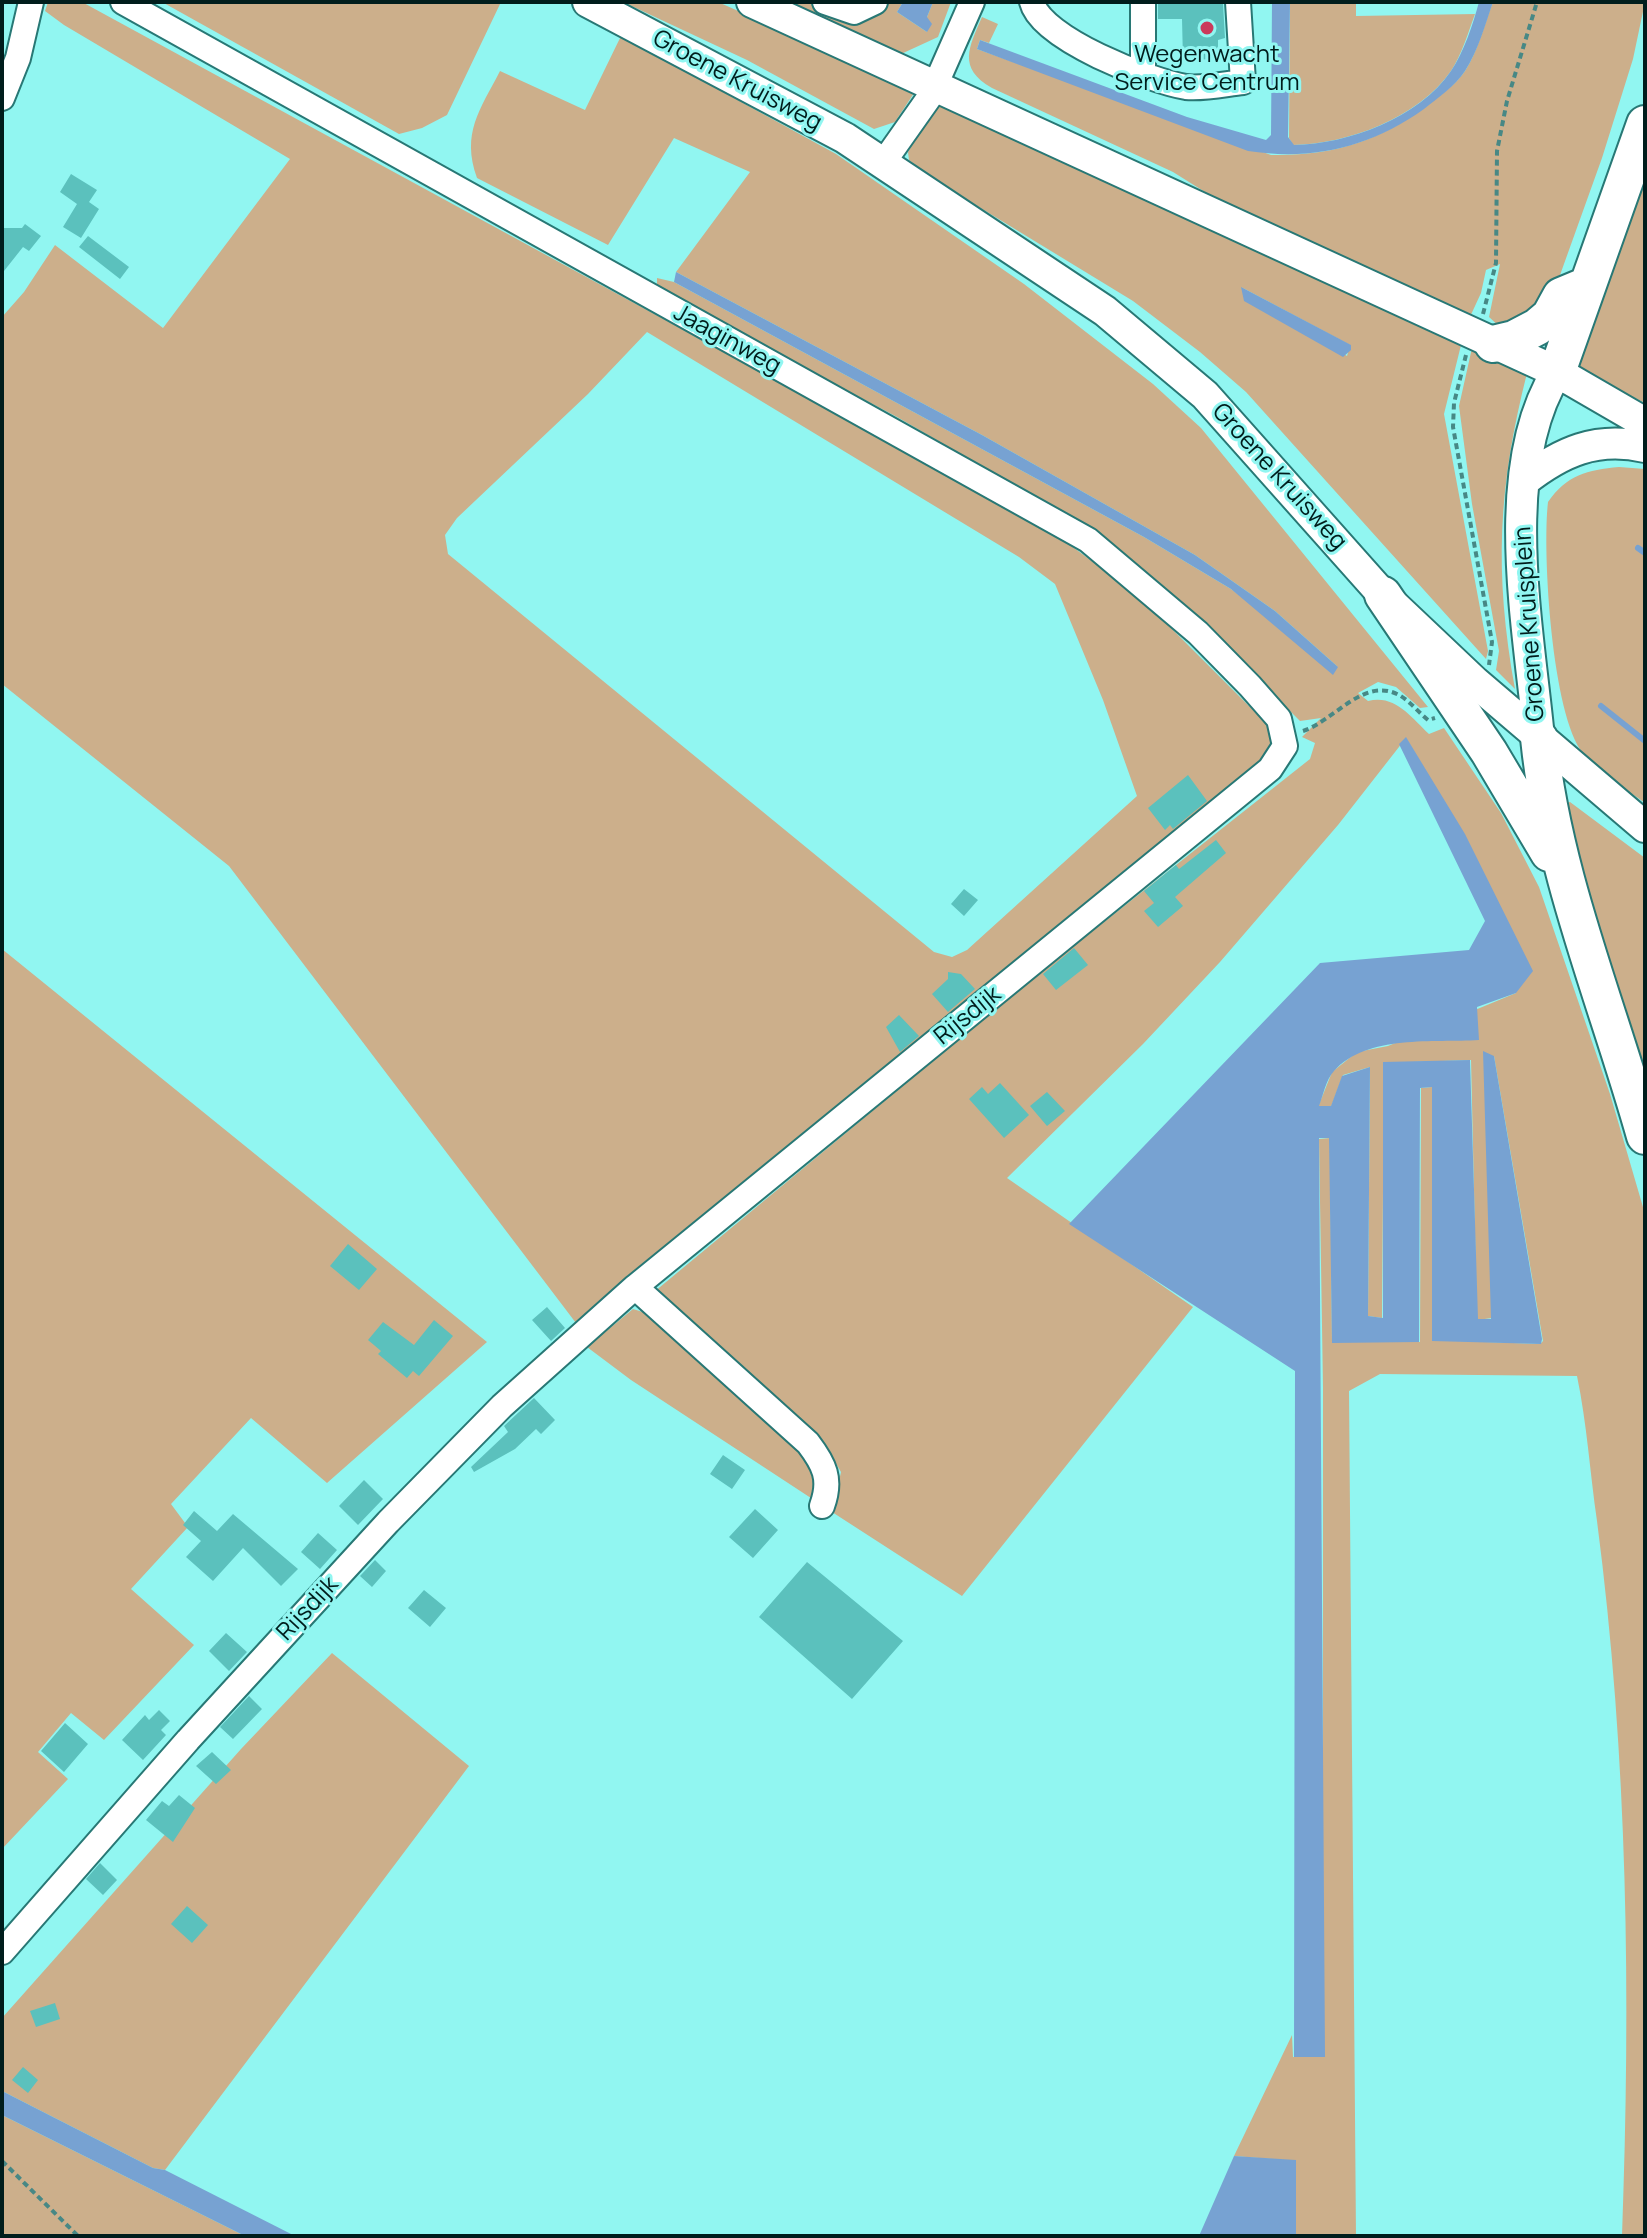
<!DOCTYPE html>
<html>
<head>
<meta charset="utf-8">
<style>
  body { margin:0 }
  #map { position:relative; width:1647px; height:2238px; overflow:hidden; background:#91f6f1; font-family:Manrope,sans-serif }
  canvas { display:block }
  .frame { position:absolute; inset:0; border:4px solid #001d1c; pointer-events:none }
</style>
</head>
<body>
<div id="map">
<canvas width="1647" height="2238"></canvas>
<div class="frame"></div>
</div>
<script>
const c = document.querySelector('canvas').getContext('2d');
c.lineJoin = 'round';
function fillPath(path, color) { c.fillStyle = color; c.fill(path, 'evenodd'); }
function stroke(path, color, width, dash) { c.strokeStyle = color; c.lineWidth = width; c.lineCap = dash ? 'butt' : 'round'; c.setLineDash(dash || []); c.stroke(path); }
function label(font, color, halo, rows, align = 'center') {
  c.font = font + ' Manrope,sans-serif'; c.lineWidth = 6; c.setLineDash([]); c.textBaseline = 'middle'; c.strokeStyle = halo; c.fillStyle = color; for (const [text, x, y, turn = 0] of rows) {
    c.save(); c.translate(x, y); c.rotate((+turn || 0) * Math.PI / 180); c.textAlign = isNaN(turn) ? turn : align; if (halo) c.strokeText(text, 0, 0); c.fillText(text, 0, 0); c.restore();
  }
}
fillPath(new Path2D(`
  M48 2H82L957 479 1066 542 1112 576 1149 606 1268 725 1271 740 1265 761 579 1327 229 866 2 684V317L24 292 55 245 163 328 290 159 64 25 45 11ZM647 332 1019 557 1055 584 1103 700 1137 796 967 950 952 957 934 952 448 554 445 535 457 518 588 394Z
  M162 2H501L447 115 422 128 399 134Z
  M623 2H718L916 90 895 122 874 129 747 60Z
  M776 2H806L853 23 880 12 889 2H903L897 12 927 32V17L933 2H951L938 37 901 54 884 53Z
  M1290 2H1356V16L1475 14C1468 33 1462 54 1451 71 1418 118 1348 144 1293 145L1289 138Z
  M1493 2H1645L1633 59 1602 158 1555 289 1535 314 1500 327 1489 317 1500 264 1486 270 1481 293 1469 319 1245 217 1173 172 992 88C957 68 969 47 982 17L998 24 989 43 980 40 977 49 1271 155C1335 156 1383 140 1433 101 1444 92 1457 83 1465 71 1478 51 1484 25 1493 2Z
  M621 36 836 154 1024 284 1153 384 1201 428 1428 707 1420 708 1396 687 1378 682 1358 693 1368 701C1395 694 1411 717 1429 734L1444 728 1501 813 1539 887 1610 1094 1645 1214V2236H1622C1631 1997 1628 1758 1597 1521 1590 1473 1587 1424 1577 1376L1380 1374 1349 1391 1356 2236H1296V2161L1234 2156 1292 2035 1293 2057H1323V1388L1319 1139 1330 1138 1332 1342H1420L1421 1088 1432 1087V1340L1540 1344 1543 1341 1494 1056 1492 1318 1477 1320 1471 1060 1384 1063 1382 1318 1368 1316 1370 1067 1343 1075 1331 1107H1318L1332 1072 1357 1052 1388 1046 1516 993 1436 789 1406 738 1338 825 1220 962 1143 1044 1007 1178 1193 1307 962 1596 832 1512 841 1472 820 1437 654 1292 1023 986 1310 759 1315 743 1302 737 1321 718 1300 721 1186 607 1083 525 897 417 666 294 657 285V278L674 282 1144 537 1231 589 1338 667 1275 611 1195 555 982 435 676 272 750 172 674 138 608 245 477 178C461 133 480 110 500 71L585 110Z
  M939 105 1462 341 1444 414 1488 651 1486 659 1246 392 1200 352 1133 301 928 176 909 160 908 152 933 108ZM1241 287 1350 345 1347 356Z
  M1645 175V403L1576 369Z
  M1472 348 1527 373C1498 488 1494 572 1515 689L1496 670 1499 651 1472 504 1459 406Z
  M1619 467 1645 469V803C1624 788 1600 773 1583 753 1552 716 1542 552 1548 502 1567 475 1587 470 1619 467Z
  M1570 802 1645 858V1088L1563 804Z
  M2 949 487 1342 327 1483 251 1418 171 1504 188 1527 131 1589 194 1645 104 1740 71 1713 38 1752 68 1779 2 1849Z
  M633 1309 646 1313 819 1464 817 1502 631 1380 587 1347Z
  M332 1653 469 1766 165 2170 153 2168 2 2091V2018L241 1749Z
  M2 2115 245 2236H2Z`), '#ccaf8b');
fillPath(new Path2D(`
  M903 2H933L927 17 932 24 927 32 897 12Z
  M1272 2H1290L1288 137 1294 145C1348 144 1419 118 1451 71 1464 52 1473 24 1479 2H1493C1485 25 1478 51 1465 71 1455 86 1438 98 1424 109 1371 147 1313 161 1248 151L977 49 980 40 1187 117 1266 140 1271 135Z
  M676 272 982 435 1195 555 1275 611 1338 667 1333 675 1231 589 1144 537 674 282Z
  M1241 287 1351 345V350L1343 357 1244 301Z
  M1406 737 1465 834 1533 971 1516 993 1477 1007 1479 1040C1434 1043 1367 1034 1334 1071 1326 1079 1323 1096 1319 1106H1331L1342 1076 1370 1067 1368 1316 1383 1318V1062L1470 1060 1478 1319H1491L1483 1051 1494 1056 1542 1339 1541 1344 1432 1341V1087L1420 1088 1419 1342 1332 1343 1329 1138H1319L1325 2057H1294L1295 1371 1069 1224 1320 963 1469 950 1485 921 1399 744Z
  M2 2091 153 2168 165 2170 295 2236H245L2 2115Z
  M1234 2156 1296 2160V2236H1199Z`), '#77a2d2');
stroke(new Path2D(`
  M1638 548 1645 553
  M1601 706 1645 741`), '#77a2d2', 6);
fillPath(new Path2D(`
  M1158 2 1223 4 1225 38 1218 40V59L1183 60 1182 19H1158Z
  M71 174 97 190 89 202 99 209 81 238 63 227 77 204 60 192Z
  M25 224 41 236 29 251 23 247 4 271 2 228H22Z
  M88 236 129 267 120 279 79 247Z
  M1188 775 1207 801 1173 829 1170 825 1165 830 1148 808Z
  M1216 840 1226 853 1175 897 1183 906 1158 927 1144 911 1154 903 1144 891 1176 865 1179 869Z
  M964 889 978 900 964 916 951 904Z
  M1074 948 1088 965 1056 990 1043 974Z
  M948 972 961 974 975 989 948 1012 932 994 948 979Z
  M899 1015 919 1036 900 1052 886 1027Z
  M1000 1083 1029 1115 1004 1138 969 1099 982 1087 988 1094Z
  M1047 1092 1065 1111 1047 1126 1030 1106Z
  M348 1244 377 1269 359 1290 330 1266Z
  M547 1307 565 1328 551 1341 532 1320Z
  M434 1320 453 1336 419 1376 413 1371 407 1378 378 1354 381 1351 368 1340 383 1322 414 1345Z
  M534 1398 555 1420 541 1434 536 1429 515 1449 474 1472 471 1467 508 1432 504 1426Z
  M723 1455 745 1470 732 1489 710 1474Z
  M364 1480 383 1499 358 1525 339 1506Z
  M755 1509 778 1530 753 1558 729 1537Z
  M194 1511 217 1531 233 1514 298 1569 281 1586 243 1548 213 1581 186 1557 201 1541 183 1525Z
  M318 1533 337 1550 320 1569 301 1552Z
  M375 1560 386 1571 372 1587 360 1576Z
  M807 1562 903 1641 852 1699 759 1617Z
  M424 1590 446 1608 430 1627 408 1608Z
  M226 1633 247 1652 229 1671 209 1651Z
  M249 1696 262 1709 233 1739 220 1727Z
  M159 1710 170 1721 161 1730 166 1735 143 1760 122 1740 145 1715 149 1720Z
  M65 1723 88 1744 64 1772 41 1751Z
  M212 1752 231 1770 216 1784 196 1766Z
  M179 1795 195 1808 173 1842 146 1820 162 1801 169 1806Z
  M100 1863 117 1880 103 1895 86 1879Z
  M187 1906 208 1925 192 1943 171 1924Z
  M55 2003 60 2019 36 2027 30 2011Z
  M23 2067 38 2080 28 2093 12 2080Z`), '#5bc1bd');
const minor = new Path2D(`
  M825 2 854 12 875 2
  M1032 2C1041 39 1150 81 1186 87 1203 89 1225 84 1243 82L1238 2
  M1143 2V72
  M2 98 18 58 31 2
  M883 163 931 95 972 2
  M635 1287 808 1443C824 1464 832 1479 822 1506
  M2 1952 188 1740 388 1522 502 1406 635 1287 1270 769 1285 746 1279 719 1250 686 1198 633 1088 540 123 2`);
const major = new Path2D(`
  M588 2 845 138 1105 311 1205 395 1383 595 1475 682 1645 827
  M752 2 1557 372 1645 423
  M1524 481C1561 452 1596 436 1645 447
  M1539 738C1529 630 1496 469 1557 372`);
const highway = new Path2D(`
  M1493 344 1514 339 1537 327 1550 316 1561 296 1585 286
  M1557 372 1645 124
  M1383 595 1489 752 1549 853
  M1539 738C1553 876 1608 1004 1645 1136`);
stroke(minor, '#287875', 28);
stroke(major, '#287875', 34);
stroke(highway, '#287875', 40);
stroke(new Path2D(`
  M1483 314 1496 263 1497 151 1507 101 1537 2
  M1466 355 1454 403 1453 427 1492 642 1489 665
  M1303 731C1334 721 1364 676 1399 695 1410 701 1418 712 1428 720L1435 718
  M2 2161 78 2236`), '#478885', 4, [6, 4]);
stroke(minor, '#fff', 24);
stroke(major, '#fff', 30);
stroke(highway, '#fff', 36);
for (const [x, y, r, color] of [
  [1207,28,8,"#ca3a5b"]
]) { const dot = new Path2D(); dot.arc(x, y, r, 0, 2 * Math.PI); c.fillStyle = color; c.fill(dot); stroke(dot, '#91f6f1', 3); }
label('24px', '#001d1c', '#91f6f1', [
  ["Wegenwacht",1207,55],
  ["Service Centrum",1207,83]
]);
label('24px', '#001d1c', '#91f6f1', [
  ["Groene Kruisweg",737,81,28],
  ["Jaaginweg",727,340,29],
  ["Groene Kruisweg",1279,477,48],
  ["Groene Kruisplein",1530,624,-94],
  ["Rijsdijk",968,1016,-39],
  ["Rijsdijk",308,1609,-47]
]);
</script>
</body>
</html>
